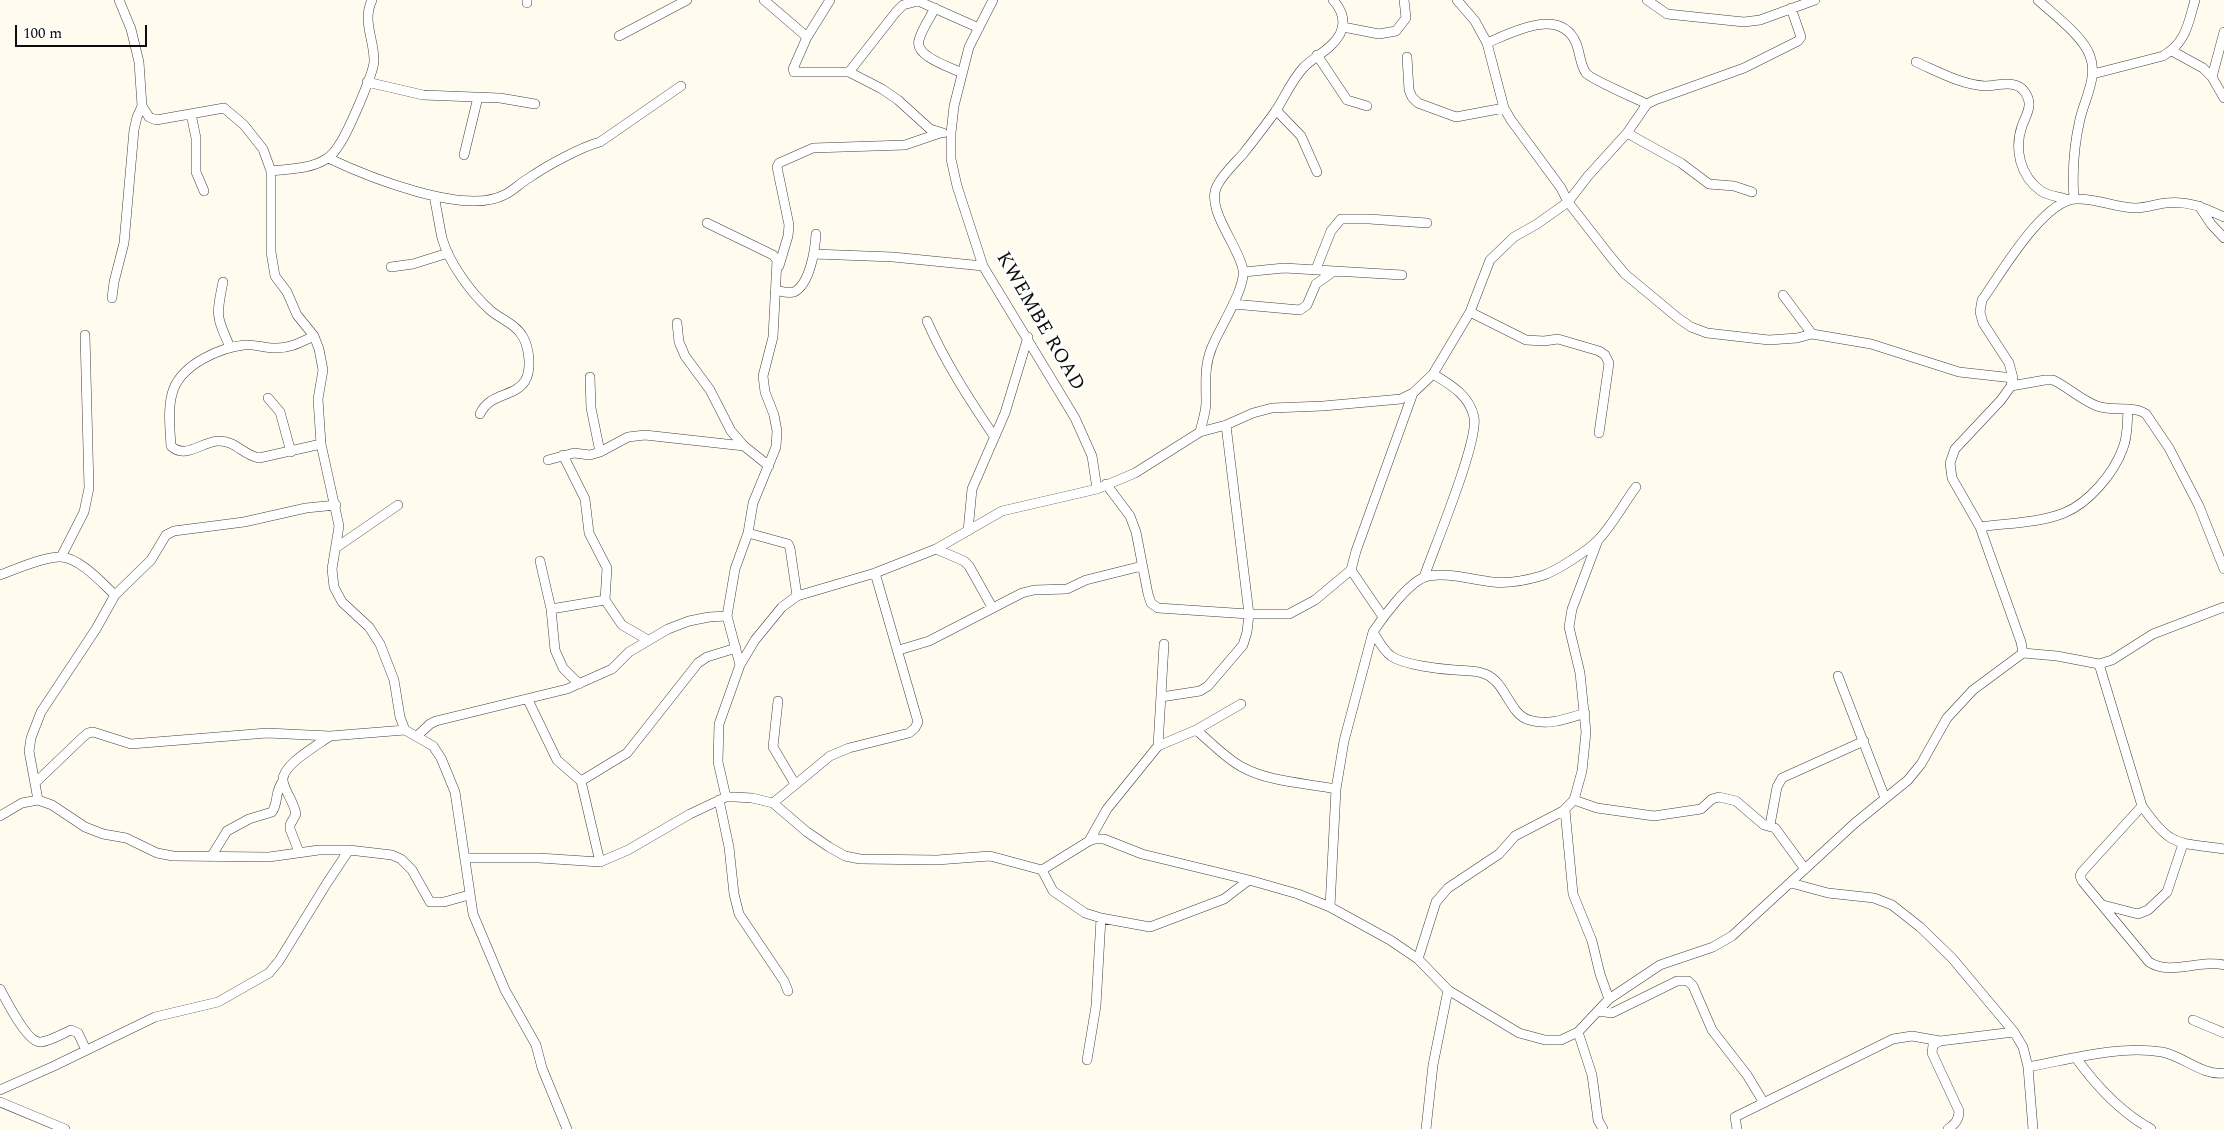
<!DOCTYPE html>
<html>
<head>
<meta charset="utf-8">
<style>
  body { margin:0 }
  #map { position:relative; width:2224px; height:1129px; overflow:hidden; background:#fffbee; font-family:Spectral,serif }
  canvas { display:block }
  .scale { position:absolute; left:15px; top:25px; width:132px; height:22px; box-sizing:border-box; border:2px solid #0d0d0d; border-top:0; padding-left:6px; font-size:15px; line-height:18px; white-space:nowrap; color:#0d0d0d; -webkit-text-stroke:4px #fff; paint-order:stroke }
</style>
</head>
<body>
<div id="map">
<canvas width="2224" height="1129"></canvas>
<div class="scale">100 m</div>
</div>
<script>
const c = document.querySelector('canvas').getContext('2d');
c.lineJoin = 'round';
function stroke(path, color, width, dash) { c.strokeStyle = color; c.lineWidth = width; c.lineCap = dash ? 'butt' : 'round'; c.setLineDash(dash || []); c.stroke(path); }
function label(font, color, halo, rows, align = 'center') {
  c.font = font + ' Spectral,serif'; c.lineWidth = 5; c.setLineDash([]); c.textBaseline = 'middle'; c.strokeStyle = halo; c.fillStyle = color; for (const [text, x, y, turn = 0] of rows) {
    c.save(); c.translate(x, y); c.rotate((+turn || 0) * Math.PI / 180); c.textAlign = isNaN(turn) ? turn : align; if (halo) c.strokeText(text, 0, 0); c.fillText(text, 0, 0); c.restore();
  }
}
const minor = new Path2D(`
  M119 0 131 29 139 62 142 106 149 117 156 120 224 108 244 125 263 149 271 171V252L275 276 287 292 297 315 314 336 319 349 323 370 318 399 321 444 339 526 332 569 334 587 342 602 369 627 380 644 394 680 400 717 405 730 433 746 441 758 455 792 473 914 505 990 536 1045 542 1068 567 1129
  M527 0V3
  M764 0 807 37
  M830 0 807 37 793 69 794 72H849L882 89 898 100 930 129 943 133
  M993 0 969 47 954 106 951 133V159L957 186 983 266 1075 418 1092 456 1097 489
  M1457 0 1475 21 1487 43 1504 108 1511 120 1561 188 1568 202 1610 256 1625 274 1678 318 1691 327 1707 333 1769 340 1797 338 1812 334 1824 336 1871 344 1959 372 2013 378
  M1647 0 1667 14 1744 22 1760 20 1815 0
  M2038 0C2054 15 2083 36 2090 56 2098 77 2085 98 2080 119 2074 145 2072 172 2074 199
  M935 8C930 18 922 29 919 40 914 56 950 67 962 73
  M1343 27 1379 34 1396 31 1406 18 1404 0
  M619 36 687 0
  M1487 43C1511 33 1560 6 1576 43 1580 52 1580 65 1586 73 1590 79 1637 99 1647 104
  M2172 51 2203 68 2212 77 2224 98
  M1317 55 1347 100 1367 106
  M1407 57 1409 90 1412 97 1418 103 1456 117 1504 108
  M1916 62C1937 71 1962 85 1985 86 1997 86 2015 79 2024 91 2034 104 2027 113 2022 126 2014 149 2020 176 2041 191 2048 196 2061 197 2069 200
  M849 72 896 12 903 5 918 1 979 28
  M2093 74 2163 56C2186 43 2188 24 2195 0
  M2212 77 2224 32
  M367 82 423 95 500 98 535 104
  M1276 110 1301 136 1317 172
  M191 114 196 138V172L204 191
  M1627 133 1681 163 1709 184 1734 186 1752 192
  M464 155 478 97
  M328 158C366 176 464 216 504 195 513 191 520 183 529 178 546 166 581 147 600 142L681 86
  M271 171C288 169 311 169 326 159 331 156 336 150 339 145 347 134 375 71 374 60 374 39 362 21 372 0
  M434 196C437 210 439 224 442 238 449 263 471 293 490 310 500 319 516 324 523 337 529 348 532 369 525 381 514 398 490 392 480 414
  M2199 206 2211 224 2224 238
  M707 223 773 255 777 260 773 337 763 376 765 392 774 415 777 431 776 447 753 503 748 533 735 569 727 616 740 665
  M814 254 893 257 983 266
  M779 266 788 236 789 225 777 167 779 163 813 148 905 145 940 133
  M391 267 413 264 448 253
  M1316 269 1331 231 1341 219H1369L1427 223
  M1244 272 1284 268 1402 275
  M223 282C216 316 216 316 230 347
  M775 290C781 291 788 294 794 292 810 284 815 250 816 234
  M1783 295 1812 334
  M112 298 114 282 124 243 134 130 137 117 142 106
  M1233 304 1300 310 1307 305 1316 284 1334 271
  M1470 312 1526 340 1544 341 1558 339 1599 351 1605 355 1609 363 1599 433
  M927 321C945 362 969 399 994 436
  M677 323 679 342 685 356 710 390 731 431 744 446 769 466
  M314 336C301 342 289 349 274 348 264 348 254 344 244 345 219 348 184 364 174 388 167 405 170 428 171 446 186 460 202 441 219 441 236 441 243 455 259 458L321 444
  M590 377 591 408 600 452
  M2011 386 2045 380H2053C2068 387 2081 400 2097 406 2112 412 2134 405 2146 414L2169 448 2199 506 2224 569
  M268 398 280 412 291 452
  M1200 432C1202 422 1206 413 1206 402 1206 382 1204 366 1212 347 1219 329 1246 288 1243 270 1239 246 1205 209 1217 186 1223 174 1234 164 1243 154 1254 140 1265 126 1275 112 1285 97 1291 81 1304 67 1315 56 1332 49 1340 34 1346 22 1342 10 1333 0
  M563 455 585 499 589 533 607 568 605 600
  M548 460 574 453 590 455 600 452 628 437 645 435 744 446
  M1106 484 1130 516 1136 532 1148 594 1151 603 1158 608 1249 614H1289L1315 600 1351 570
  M1980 527C2007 523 2039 523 2064 513 2089 503 2114 473 2123 448 2128 436 2127 423 2128 410
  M968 531 972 489 1005 413 1028 337
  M748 533 788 544 790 548 797 596
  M337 547 398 505
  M936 549 964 561 969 566 992 607
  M61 557 84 512 89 488 85 335
  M540 561 551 609 555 650 563 668 579 684
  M0 575C16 569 45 556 61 557 80 558 102 583 115 595
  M1424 577C1434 548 1479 441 1474 417 1469 395 1451 385 1433 374
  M551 609 605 600 622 625 648 640
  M1383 617 1351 570 1356 551 1413 393
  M1373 632C1378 640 1383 650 1391 656 1404 665 1439 669 1455 670 1464 671 1476 670 1485 674 1506 682 1509 714 1529 720 1548 726 1566 719 1585 713
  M899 650 929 641 1022 593 1034 590 1067 589 1086 580 1142 566
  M2023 653 2057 656 2099 664 2112 660 2153 634 2224 607
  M2099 664 2142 806C2171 848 2177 842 2224 849
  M1838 676 1885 798
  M1161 697 1200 691 1208 686 1243 645 1247 632 1249 614 1226 425
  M528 700 557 760 581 781 600 862
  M778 701 773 747 795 784
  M1196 730C1211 742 1225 758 1242 767 1269 782 1305 783 1336 789
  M417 736 430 724 436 721 567 689 612 669 629 652 668 629 689 621 709 617 727 616
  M1158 746 1164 644
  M581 781 627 753 698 663 707 657 736 648
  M35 783 82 738 88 733 93 732 131 744 267 733 330 736 405 730
  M726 797 718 762 719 724 740 665 755 640 782 607 797 596 875 573 936 549 1002 511 1097 489 1135 473 1200 432 1226 425 1253 413 1272 408 1323 406 1401 399 1413 393 1433 374 1470 312 1490 260 1514 237 1537 224 1568 202 1588 176 1627 133 1647 104 1655 100 1744 68 1798 41 1801 37 1791 8
  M38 800 29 751 31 738 41 712 96 629 115 595 151 560 166 535 174 531 244 522 306 508 336 505
  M719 800 729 847 734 894 739 914 784 981 788 991
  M1574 800 1597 808 1654 816 1701 809 1712 799 1719 797 1736 801 1764 825 1775 828 1805 869
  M773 803 830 756 849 748 909 733 915 728 918 722 875 573
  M2142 806 2082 872 2080 876 2082 881 2149 962C2170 976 2200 959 2224 965
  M1565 810 1573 894 1592 941 1600 974 1609 999
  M0 816 22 803 38 800 52 805 85 827 103 834 126 838 157 853 173 856 269 857 319 850H349L392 855 401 859 412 870 430 902H444L469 895
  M1770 825 1777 787 1782 778 1864 741
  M1089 841 1107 809 1158 746 1196 730 1241 704
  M299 852 290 829V825L296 814C294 802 285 792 283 781 281 765 318 745 330 736
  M211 857 227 831 249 819 272 812C279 802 274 792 283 781
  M465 858H539L600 862 628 850 690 814 726 797H735L752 798 773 803 807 832 829 847 845 856 860 859 937 860 990 856 1042 870 1089 841 1095 839H1104L1142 854 1249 880 1298 894 1330 907 1390 940 1418 959 1448 990 1519 1033 1545 1040H1561L1578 1032 1609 999 1660 965 1713 947 1732 936 1855 823 1908 780 1921 764 1947 718 1973 690 2023 653 2021 642 1980 527 1952 478 1950 463 1955 449 2001 400 2011 386 2013 378 2009 363 1983 323 1980 312 1982 300C2000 275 2043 200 2076 199 2097 198 2115 208 2136 208 2146 208 2156 204 2166 203 2188 200 2204 208 2224 217
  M1042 870 1053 891 1085 913 1101 918 1150 927 1224 899 1249 880
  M1791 883 1828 893 1874 898 1892 905 1920 927 1952 958 2014 1032 2023 1047 2028 1067 2033 1129
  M2103 905 2138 914 2148 910 2167 892 2183 844
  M1330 907 1336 789 1344 741 1373 632C1383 617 1408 583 1425 577 1442 571 1474 580 1493 582 1508 584 1527 580 1541 576 1555 572 1589 550 1599 539 1613 524 1624 503 1636 487
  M1418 959 1436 902 1448 888 1499 854 1515 836 1563 811 1574 800 1582 771 1586 732 1580 673 1569 627 1572 609 1598 540
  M0 989C6 1000 28 1044 41 1042 50 1041 62 1034 71 1030L78 1033 86 1050
  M1598 1011 1612 1013 1677 981H1688L1693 986 1712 1030 1747 1075 1764 1103
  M2193 1020 2224 1033
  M1578 1032 1592 1075 1598 1120 1603 1129
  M2076 1058C2097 1087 2120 1112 2151 1129
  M1087 1060 1096 1006 1101 918
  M2028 1067C2071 1059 2119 1045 2162 1052 2183 1056 2203 1076 2224 1073
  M0 1090 54 1066 155 1017 218 1002 269 973 279 961 327 883 349 850
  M0 1102 65 1129
  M1426 1129 1433 1065 1448 990
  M1737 1129 1735 1117 1893 1039 1912 1036 1940 1041
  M1948 1129C1955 1124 1959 1120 1959 1111L1932 1053 1933 1045 1940 1041 2014 1032`);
stroke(minor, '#404040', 10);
stroke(minor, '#fff', 9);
label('20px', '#0d0d0d', '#fff', [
  ["KWEMBE ROAD",1039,322,60]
]);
</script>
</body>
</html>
